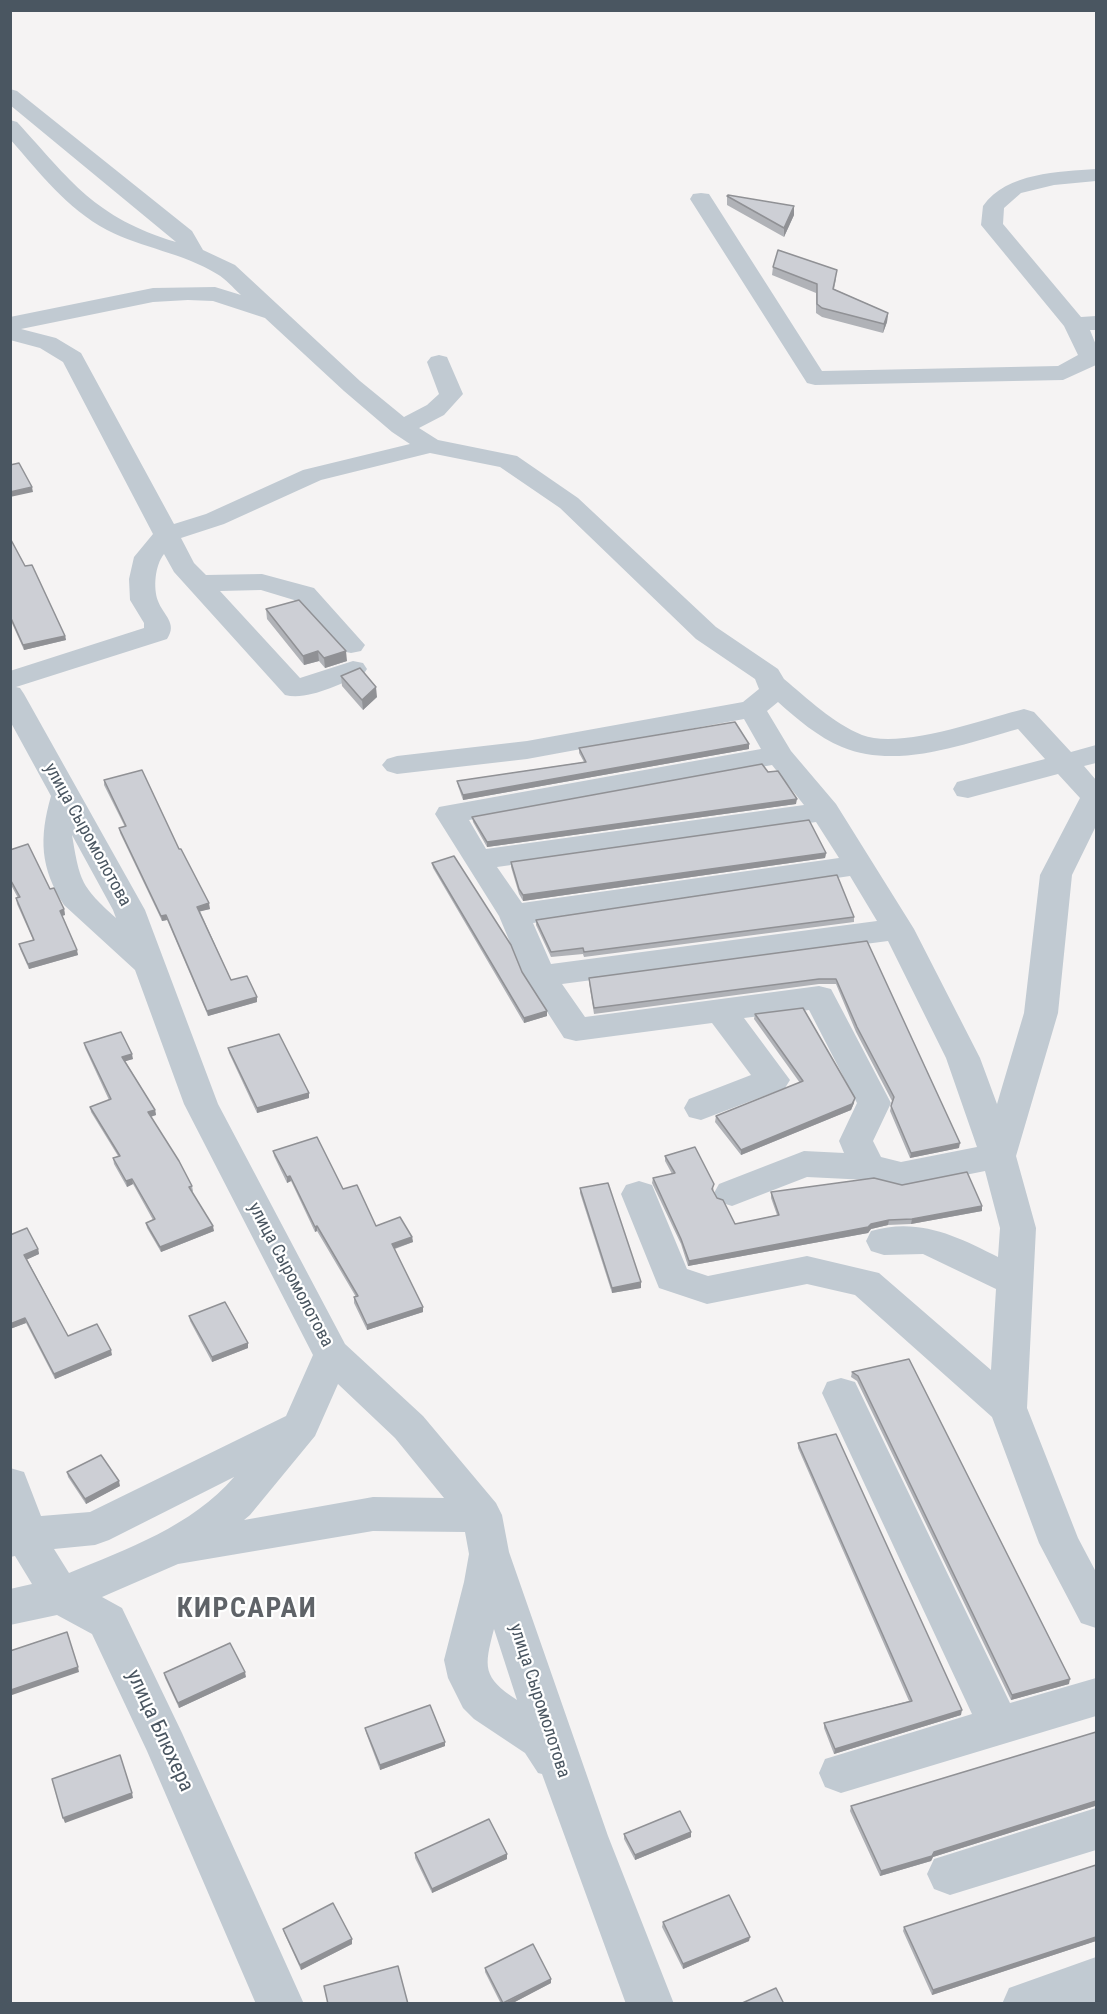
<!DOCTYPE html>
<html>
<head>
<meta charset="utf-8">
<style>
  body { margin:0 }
  #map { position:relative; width:1107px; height:2014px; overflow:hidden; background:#f5f3f3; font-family:"Roboto Condensed",sans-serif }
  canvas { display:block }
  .frame { position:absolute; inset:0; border:12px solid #4a5661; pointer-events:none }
</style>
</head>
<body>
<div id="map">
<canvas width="1107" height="2014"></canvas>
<div class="frame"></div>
</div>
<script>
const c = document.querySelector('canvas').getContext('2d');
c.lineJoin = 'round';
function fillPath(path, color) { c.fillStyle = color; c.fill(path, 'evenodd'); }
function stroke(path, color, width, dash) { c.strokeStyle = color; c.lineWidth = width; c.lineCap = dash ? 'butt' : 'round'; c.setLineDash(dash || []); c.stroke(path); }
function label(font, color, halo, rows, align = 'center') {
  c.font = font + ' "Roboto Condensed",sans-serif'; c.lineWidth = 4.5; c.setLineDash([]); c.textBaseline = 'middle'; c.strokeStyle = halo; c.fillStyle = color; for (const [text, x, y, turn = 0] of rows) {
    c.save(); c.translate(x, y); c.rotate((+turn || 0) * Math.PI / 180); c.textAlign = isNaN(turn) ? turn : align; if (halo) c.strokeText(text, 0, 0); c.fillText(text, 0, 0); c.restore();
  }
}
fillPath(new Path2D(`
  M10 89 17 91 192 231 203 250 235 265 360 381 404 417 427 405 439 394 427 362 431 357 439 355 447 357 463 394 444 415 419 428 438 440 517 456 578 498 716 627 778 669 784 679C808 699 833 723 862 735 900 750 984 719 1024 709L1034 712 1071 752 1096 745V763L1084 766 1096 780V826L1072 875 1058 1013 1016 1156 1036 1228 1027 1408 1078 1538 1096 1572V1628L1081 1623 1039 1543 992 1417 855 1295 807 1284 707 1304 659 1288 621 1194 626 1185 639 1181 652 1185 687 1269 708 1276 807 1256 879 1273 991 1370 996 1289 923 1254 884 1255 871 1251 866 1241 871 1231C918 1217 957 1236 998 1257L1000 1228 985 1171 901 1188 868 1180 807 1177 732 1206 719 1202 714 1193 719 1184 804 1151 844 1153 839 1141 857 1103 809 1010 744 1018 790 1080 785 1088 701 1120 689 1117 684 1108 689 1099 751 1075 712 1023 576 1041 564 1038 524 976 499 916 435 814 439 807 450 805 761 749 744 719 527 759 397 774 387 771 382 765 387 759 397 756 527 741 743 702 759 689 755 679 696 639 560 508 500 467 430 453 321 480 224 524 181 538 194 563 206 575 262 574 314 588 365 645 361 651 351 653 341 651 294 600 261 590 220 591 300 678 353 661 363 663 367 669 363 675C340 683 309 701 285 695L174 572 164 554C155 565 153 588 158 601 163 615 178 623 167 639L16 687 20 688 24 694 145 910 218 1104 345 1344 423 1416 496 1503 502 1515 509 1552 608 1836 674 2004H626L542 1774 538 1773 525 1753 474 1719 463 1708 448 1678 444 1660 464 1582 469 1554 465 1532 373 1531 178 1564 102 1597 122 1608 182 1733 304 2004H256L147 1751 92 1634 57 1615 10 1625V1589L32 1584 15 1556 10 1557V1468L24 1472 41 1516 90 1512 286 1416 313 1355 184 1104 135 970 64 905C40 868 39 838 51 796L10 721V671L144 628V623L130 600 129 579 134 557 153 534 63 362 40 348 10 340V317L153 288 215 287 241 295C233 288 226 279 217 274 183 253 142 248 107 230 66 208 40 173 10 139V120L17 122C72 182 94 217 176 242L10 105ZM188 300 213 301 265 318 344 391 392 432 410 444 303 470 206 514 174 524 81 353 56 338 21 329 153 302ZM778 702C797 719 818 737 842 747 897 770 964 744 1018 729L1045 759 957 782 953 789 957 796 968 798 1058 774 1080 798 1040 875 1024 1013 997 1104 980 1058 914 929 836 804 791 751 767 711ZM772 765 804 805 486 849 469 820ZM816 822 839 858 522 903 497 867ZM72 835 113 910 116 918C81 886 80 882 72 835ZM850 876 877 921 551 964 533 923ZM888 941 946 1058 977 1147 901 1162 881 1157 873 1141 891 1103 831 989 819 986 585 1017 562 984ZM338 1384 395 1438 444 1498 373 1497 244 1520 250 1515 315 1436ZM234 1477C192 1526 127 1549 69 1573L54 1549 95 1545 109 1540ZM494 1629 517 1700C482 1677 484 1667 494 1629Z
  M1096 169V181L1054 185 1021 193 1004 208 1003 224 1081 317 1096 316V330H1090L1096 345V365L1063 380 815 385 807 383 690 199 693 194 701 193 709 194 822 371 1058 366 1078 355 1064 326 981 225 983 206C1007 172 1059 172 1096 169Z
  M841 1378 855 1382 1010 1703 1096 1678V1716L841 1793 825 1787 819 1773 825 1759 972 1714 822 1393 827 1382Z
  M1096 1808V1850L950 1895 934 1889 927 1874 934 1859Z
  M1096 1957V2003L1002 2004 1009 1988Z`), '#c1cad2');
fillPath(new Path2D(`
  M727 196 794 215 784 237 727 205Z
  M773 267 836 279 834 289 888 313 887 322 883 333 822 317 816 313V293L772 275Z
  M10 538 25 566 65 636 66 640 24 650 10 619Z
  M266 609 347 661 325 668 319 661 304 665 267 619Z
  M341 676 377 697 363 710 342 686Z
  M579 748 749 749 463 800 458 786 457 781 584 762 579 753Z
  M768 772 796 804 487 847 473 822 472 817Z
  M104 780 179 849 210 909 200 911 231 980 257 997V1002L208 1016 167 920 162 921 120 833 119 828 125 827 104 785Z
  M10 850 50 889 64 909 65 915 62 916 78 955 29 969 20 949 19 944 33 940 17 904 16 898H18L10 883Z
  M826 853 825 858 523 901 519 894 511 867V862Z
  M432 863 522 972 547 1011V1016L524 1023 433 868Z
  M854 917V922L584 957 583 954 551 957 536 925V920Z
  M867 941 959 1148 910 1158 890 1111 892 1101 856 1032 836 984H819L594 1014 589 983V978Z
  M755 1014 854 1103 851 1110 741 1155 715 1122 716 1116 800 1083 754 1019Z
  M84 1043 133 1059 125 1061 155 1110 156 1115 151 1117 192 1186 193 1191 192 1192 214 1231 161 1252 147 1228 146 1223 153 1220 133 1184 127 1187 114 1164 113 1158 118 1156 91 1112 90 1107 109 1100 85 1048Z
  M228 1048 309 1098 257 1113 229 1053Z
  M273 1151 343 1189 376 1226 412 1237 413 1242 395 1249 423 1312 367 1330 354 1303V1297H356L317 1231 315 1232 291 1181 287 1183 274 1156Z
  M665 1156 714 1189 713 1190 717 1198 735 1224 777 1215 771 1198V1192L982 1211 911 1224 888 1225 871 1229 868 1233 688 1266 681 1244 652 1183 653 1178 672 1174 665 1161Z
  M580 1188 641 1288 612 1293 580 1193Z
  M10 1235 38 1249 39 1254 27 1259 68 1336 112 1355 55 1379 26 1323 10 1329Z
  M189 1316 248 1348 212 1362 190 1321Z
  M909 1359 1069 1684 1011 1700 857 1381 851 1377 852 1372Z
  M798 1443 961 1715 834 1754 824 1728V1723L909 1701 798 1448Z
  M67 1472 120 1486 86 1504 68 1477Z
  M164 1673 246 1677 179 1708 165 1678Z
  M365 1728 445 1746 380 1770 366 1733Z
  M1096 1732V1808L1095 1806 933 1857 931 1861 880 1876 850 1811 851 1806Z
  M624 1834 691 1837 635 1860 624 1839Z
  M415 1853 507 1859 432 1893 415 1858Z
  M1096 1865V1941L932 1995 903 1931 904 1927Z
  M663 1922 749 1941 683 1969 662 1927Z
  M283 1929 352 1944 301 1970 284 1933Z
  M485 1968 551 1983 511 2004H501L485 1972Z`), '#b0b2b7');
fillPath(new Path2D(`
  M794 206V215L784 237V228Z
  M888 313 887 322 883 333 884 324Z
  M32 487 33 492 10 497V492Z
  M65 636 66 640 24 650 23 645Z
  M318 651 319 661 304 665 303 656Z
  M346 651 347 661 325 668 324 658Z
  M376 687 377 697 363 710 362 700Z
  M749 744V749L463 800V795Z
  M797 799 796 804 487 847V842Z
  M826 853 825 858 523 901V895Z
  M209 903 210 909 198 912 197 907Z
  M64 909 65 915 61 916 60 911Z
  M166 915 167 920 162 921 161 916Z
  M77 950 78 955 29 969 28 964Z
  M257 997V1002L208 1016 207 1011Z
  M547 1011V1016L524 1023V1018Z
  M132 1054 133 1059 123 1062 122 1057Z
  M309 1093V1098L257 1113V1108Z
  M855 1098 854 1103 851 1110 741 1155V1150Z
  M155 1110 156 1115 149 1117 148 1112Z
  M960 1143 959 1148 910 1158 911 1153Z
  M290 1176 291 1181 287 1183V1177Z
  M132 1179 133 1184 127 1187 126 1181Z
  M982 1206V1211L911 1224 912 1219Z
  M889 1220 888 1225 871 1229 868 1233 688 1266 689 1261Z
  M213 1226 214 1231 161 1252 160 1247Z
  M317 1226V1231L315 1232V1227Z
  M412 1237 413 1242 393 1249 392 1244Z
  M38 1249 39 1254 26 1260 24 1255Z
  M641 1282V1288L612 1293V1288Z
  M423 1307V1312L367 1330V1325Z
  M25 1318 26 1323 10 1329V1324Z
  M248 1343V1348L212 1362V1357Z
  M111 1350 112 1355 55 1379 54 1374Z
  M119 1481 120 1486 86 1504 85 1499Z
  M78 1667 79 1672 12 1695 11 1690Z
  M245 1672 246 1677 179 1708 178 1703Z
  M1070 1679 1069 1684 1011 1700 1012 1695Z
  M962 1710 961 1715 834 1754 835 1749Z
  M445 1742V1746L380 1770V1765Z
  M132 1793 133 1798 65 1823 63 1818Z
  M1096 1801 1095 1806 933 1857 931 1861 880 1876 881 1871 934 1852Z
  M691 1832V1837L635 1860V1855Z
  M507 1854V1859L432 1893V1889Z
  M750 1937 749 1941 683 1969V1964Z
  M1096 1937V1941L932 1995 933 1990Z
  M352 1939V1944L301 1970 300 1965Z
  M551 1979V1983L511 2004H503Z`), '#909195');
const building = new Path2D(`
  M728 195 794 206 784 228 727 196Z
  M778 250 837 270 833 289 888 313 884 324 822 308 817 304V284L773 267Z
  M19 463 32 487 10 492V465Z
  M10 538 25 566 32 565 65 636 23 645 10 616Z
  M299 600 346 651 324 658 318 651 303 656 266 609Z
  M360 668 376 687 362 700 341 676Z
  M735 722 749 744 463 795 457 781 586 762 579 748Z
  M762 764 768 772 778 771 797 799 487 842 472 817Z
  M142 770 179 849H181L209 903 197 907 231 980 247 976 257 997 207 1011 166 915 161 916 119 828 126 826 104 780Z
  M809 820 826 853 523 895 519 889 511 862Z
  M28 844 50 889 54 888 64 909 60 911 77 950 28 964 19 944 34 940 16 898 20 897 10 879V850Z
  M454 856 511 945 522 972 547 1011 524 1018 432 863Z
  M837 875 854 917 584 952 583 948 551 952 536 920Z
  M867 941 960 1143 911 1153 891 1106 894 1097 857 1027 836 979H819L594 1008 589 978Z
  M803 1008 855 1098 852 1104 741 1150 716 1116 803 1081 755 1014Z
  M121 1032 132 1054 122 1057 155 1110 148 1112 179 1161 192 1186 189 1187 213 1226 160 1247 146 1223 155 1219 132 1179 126 1181 113 1158 120 1156 90 1107 111 1099 84 1043Z
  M279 1034 309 1093 257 1108 228 1048Z
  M317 1137 343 1189 357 1185 376 1226 400 1217 412 1237 392 1244 423 1307 367 1325 354 1297 358 1296 317 1226 315 1227 290 1176 287 1177 273 1151Z
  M695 1147 714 1184 712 1189 717 1198 723 1200 735 1224 779 1215 771 1192 874 1178 902 1185 967 1172 982 1206 912 1219 889 1220 871 1224 868 1227 689 1261 681 1239 653 1178 675 1173 665 1156Z
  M608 1183 641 1282 612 1288 580 1188Z
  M27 1228 38 1249 24 1255 68 1336 97 1324 111 1350 54 1374 25 1318 10 1324V1235Z
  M225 1302 248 1343 212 1357 189 1316Z
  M909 1359 1070 1679 1012 1695 858 1376 852 1372Z
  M836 1434 962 1710 835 1749 824 1723 912 1701 798 1443Z
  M101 1455 119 1481 85 1499 67 1472Z
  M67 1632 78 1667 11 1690 10 1651Z
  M230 1643 245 1672 178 1703 164 1673Z
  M430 1705 445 1742 380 1765 365 1728Z
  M1096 1732V1801L934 1852 932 1856 881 1871 851 1806Z
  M120 1755 132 1793 63 1818 52 1779Z
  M680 1811 691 1832 635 1855 624 1834Z
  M489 1819 507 1854 432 1889 415 1853Z
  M1096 1865V1937L933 1990 904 1927Z
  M729 1895 750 1937 683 1964 663 1922Z
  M333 1903 352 1939 300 1965 283 1929Z
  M533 1944 551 1979 503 2003 485 1968Z
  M398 1966 408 2004H328L324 1986Z
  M776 1988 784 2004H740Z`);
fillPath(building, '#cdcfd5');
stroke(building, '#909195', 1.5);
label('18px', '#4a5661', '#fff', [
  ["улица Сыромолотова",87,835,61],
  ["улица Сыромолотова",290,1275,62],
  ["улица Сыромолотова",539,1701,72]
]);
label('21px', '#4a5661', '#fff', [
  ["улица Блюхера",159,1731,65]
]);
c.letterSpacing = '1.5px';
label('bold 28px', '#5f6368', '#fff', [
  ["КИРСАРАИ",247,1610]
]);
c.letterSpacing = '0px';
</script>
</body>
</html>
